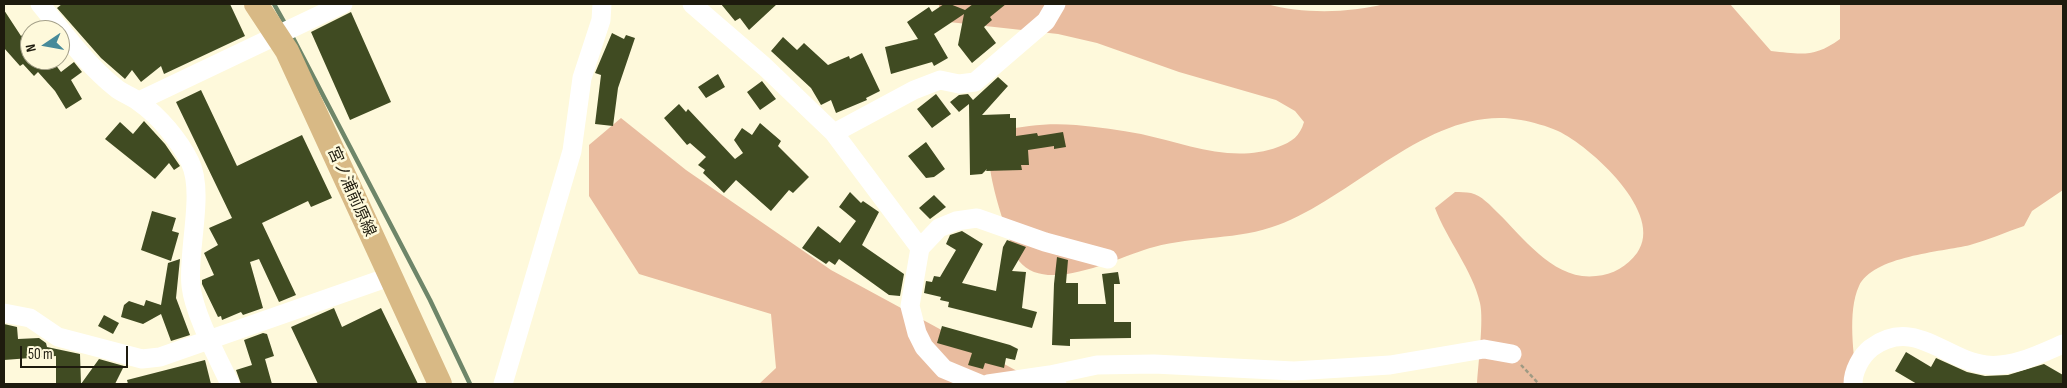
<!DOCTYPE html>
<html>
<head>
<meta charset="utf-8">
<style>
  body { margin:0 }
  #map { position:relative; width:2067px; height:388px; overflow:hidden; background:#fef9db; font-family:"Sofia Sans Condensed",sans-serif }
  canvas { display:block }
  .frame { position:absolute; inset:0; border:5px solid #1e1b0e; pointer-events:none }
  .north { position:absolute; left:20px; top:20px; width:50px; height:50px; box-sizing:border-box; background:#fef9db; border:1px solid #a4a089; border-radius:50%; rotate:258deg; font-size:14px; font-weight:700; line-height:20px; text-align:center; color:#1e1b0e }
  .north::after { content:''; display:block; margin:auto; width:18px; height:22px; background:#478b9a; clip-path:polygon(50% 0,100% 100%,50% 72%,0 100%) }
  .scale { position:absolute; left:20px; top:346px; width:108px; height:22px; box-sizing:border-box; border:2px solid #1e1b0e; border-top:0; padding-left:6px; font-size:15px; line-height:18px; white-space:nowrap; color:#1e1b0e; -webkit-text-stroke:4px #fef9db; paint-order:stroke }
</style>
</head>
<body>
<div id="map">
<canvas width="2067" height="388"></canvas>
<div class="frame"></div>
<div class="north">N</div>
<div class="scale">50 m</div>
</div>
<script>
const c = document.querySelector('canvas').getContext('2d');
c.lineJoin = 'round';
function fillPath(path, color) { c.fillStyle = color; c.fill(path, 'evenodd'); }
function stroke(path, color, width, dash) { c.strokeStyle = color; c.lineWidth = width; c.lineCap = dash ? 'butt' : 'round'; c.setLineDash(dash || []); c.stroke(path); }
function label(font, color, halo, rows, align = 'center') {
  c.font = font + ' "Sofia Sans Condensed","Noto Sans JP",sans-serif'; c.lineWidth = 5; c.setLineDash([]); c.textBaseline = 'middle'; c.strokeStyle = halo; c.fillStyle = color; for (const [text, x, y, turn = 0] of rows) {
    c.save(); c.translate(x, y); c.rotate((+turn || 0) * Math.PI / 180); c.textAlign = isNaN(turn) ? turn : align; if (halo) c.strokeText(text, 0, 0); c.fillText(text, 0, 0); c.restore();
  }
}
fillPath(new Path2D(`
  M939 4H1267C1302 14 1350 13 1384 4H1730L1771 51C1801 54 1814 58 1840 39V4H2063V190L2032 211 2024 226C2006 232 1988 240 1970 245 1941 252 1873 256 1859 286 1847 312 1854 356 1857 384H1477C1478 365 1484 320 1480 303 1473 271 1447 240 1435 208L1455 192C1460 192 1466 192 1471 193 1481 195 1491 206 1498 213 1524 238 1554 281 1596 276 1613 275 1627 266 1637 253 1666 214 1590 146 1558 131 1547 126 1532 122 1521 120 1433 103 1356 196 1278 225 1239 240 1194 236 1154 247 1119 256 1047 296 1019 261 1012 252 1009 237 1005 226 1000 212 987 169 990 156 992 148 998 139 1001 131 1027 125 1050 123 1076 125 1098 127 1120 130 1141 134 1187 144 1232 164 1278 147 1292 142 1300 136 1304 122L1295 111 1276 100 1179 72 1097 43 1058 34 949 22 939 13Z
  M621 118 686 170 831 270 1041 384H759L776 368 771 314 639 274 589 196V145Z`), '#e9bc9f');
stroke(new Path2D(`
  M274 4 287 27
  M291 34 430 300 470 384`), '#6e8669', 4.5);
fillPath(new Path2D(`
  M62 4H230L245 36 164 74 161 66 141 82 132 70 125 79 101 58 57 8Z
  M721 4H777L749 30 740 18 735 21Z
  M944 4H950L965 10 973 4H1006L990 17 992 20 984 27 996 43 972 63 958 45 964 14 934 34 948 58 934 66 932 62 891 74 885 47 918 39 907 22 929 7 932 12Z
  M4 10 21 36 30 29V60H52L61 72 74 62 82 72 71 80 82 99 66 109 55 91 38 72 34 76 23 64 20 66 4 48Z
  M351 12 391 102 350 120 311 32Z
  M612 33 624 39 626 35 635 38 618 88 613 126 595 124 601 75 595 73Z
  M783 37 797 50 804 43 828 65 849 56 850 59 862 53 880 91 866 98 867 100 836 113 831 100 821 105 811 88 771 51Z
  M718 74 725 87 706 98 698 87Z
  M998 77 1008 86 982 115 1010 114V118H1016V136L1037 133 1038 136 1063 132 1066 147 1054 149V146L1028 150 1029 165H1021L1022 170 986 171 987 169 982 174 970 175 969 104 959 112 950 102 959 95 968 94 973 100Z
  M762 81 776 99 760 110 747 92Z
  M201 90 237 166 302 135 332 198 311 207 308 201 262 223 296 295 279 302 259 259 250 262 263 308 243 315 241 312 222 320 221 316 218 317 202 284V280L214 275 204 253 218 245 209 228 232 218 176 102Z
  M936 94 951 114 932 128 917 109Z
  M679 104 686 112 688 109 735 159 743 153 734 140 742 128 752 135 760 123 781 141 778 146 809 177 793 193 789 190 771 211 736 180 724 193 703 173 705 170 698 165 706 157 690 143 687 145 664 118Z
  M144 121 165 144 180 166 174 170 169 163 155 179 105 139 120 122 133 134Z
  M926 142 945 169 934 177 926 178 908 156Z
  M850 192 861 203 863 201 879 212 862 245 904 274 900 296 889 295 839 259 835 265 829 261 826 264 802 248 818 226 840 243 856 221 839 207Z
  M934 195 946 207 930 219 919 208Z
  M152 211 176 218 172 231 179 233 171 261 141 250Z
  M962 231 983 244 962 283 996 291 1003 247 1007 240 1026 247 1012 271 1026 272 1022 308 1037 312 1032 328 948 307 949 302 940 300 941 297 924 293 926 281 932 282 934 276 940 277 956 250 946 244 950 235Z
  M1057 257 1068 260 1066 283H1078V304H1106L1102 274 1118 272 1120 284H1114V322H1131V338L1070 339V346L1052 345 1054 284Z
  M180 259 176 298 190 335 171 341 161 314 143 324 121 317 124 305 129 301 144 306 146 300 161 305 168 263Z
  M334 308 342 327 381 308 418 384H318L291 327Z
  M104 315 119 323 113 334 98 326Z
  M4 324 17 327 18 339 39 338 46 343 47 347 80 354 81 384H56V356L4 360Z
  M942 326 1010 345 1018 349 1015 360 1006 358 1004 368 985 363 983 369 968 365 972 353 937 343Z
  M263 333 267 334 274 356 265 359 272 384H241L236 370 252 365 244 340Z
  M1906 352 1931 367 1936 358 1967 372 1985 376 2008 375 2044 364 2063 375V384H1917L1895 371Z
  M99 359 124 366 115 384H81Z
  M205 360 211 384H128L127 380Z`), '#404b22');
stroke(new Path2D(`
  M1521 365 1539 384`), '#9e9a83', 2.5, [4, 2.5]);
stroke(new Path2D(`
  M40 4C64 33 87 65 116 88 123 94 132 96 139 102 159 116 179 140 190 162 205 192 187 252 191 286 194 314 218 358 230 384
  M692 4 765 67 834 133 920 248
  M139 101 343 4
  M834 133 914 90 940 80 959 84 975 82 1046 21 1056 4
  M4 313 30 318 58 337 142 359 160 357 389 277
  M1050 375 1097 365 1154 364 1294 371 1390 365 1484 349 1512 354
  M503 384 572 151 582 78 601 20 602 4
  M980 384 944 369 924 347 917 333 910 306 920 248 939 228 956 221 977 218 1045 242 1108 259
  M988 384 1050 375 1057 384
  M1853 384C1853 371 1861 356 1871 348 1914 316 1946 361 1986 365 2012 368 2040 354 2063 344`), '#fff', 19);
stroke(new Path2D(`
  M256 4 287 51 440 384`), '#d8b985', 24);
label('16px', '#1e1b0e', '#fef9db', [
  ["宮ノ浦前原線",351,192,66]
]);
</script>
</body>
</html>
